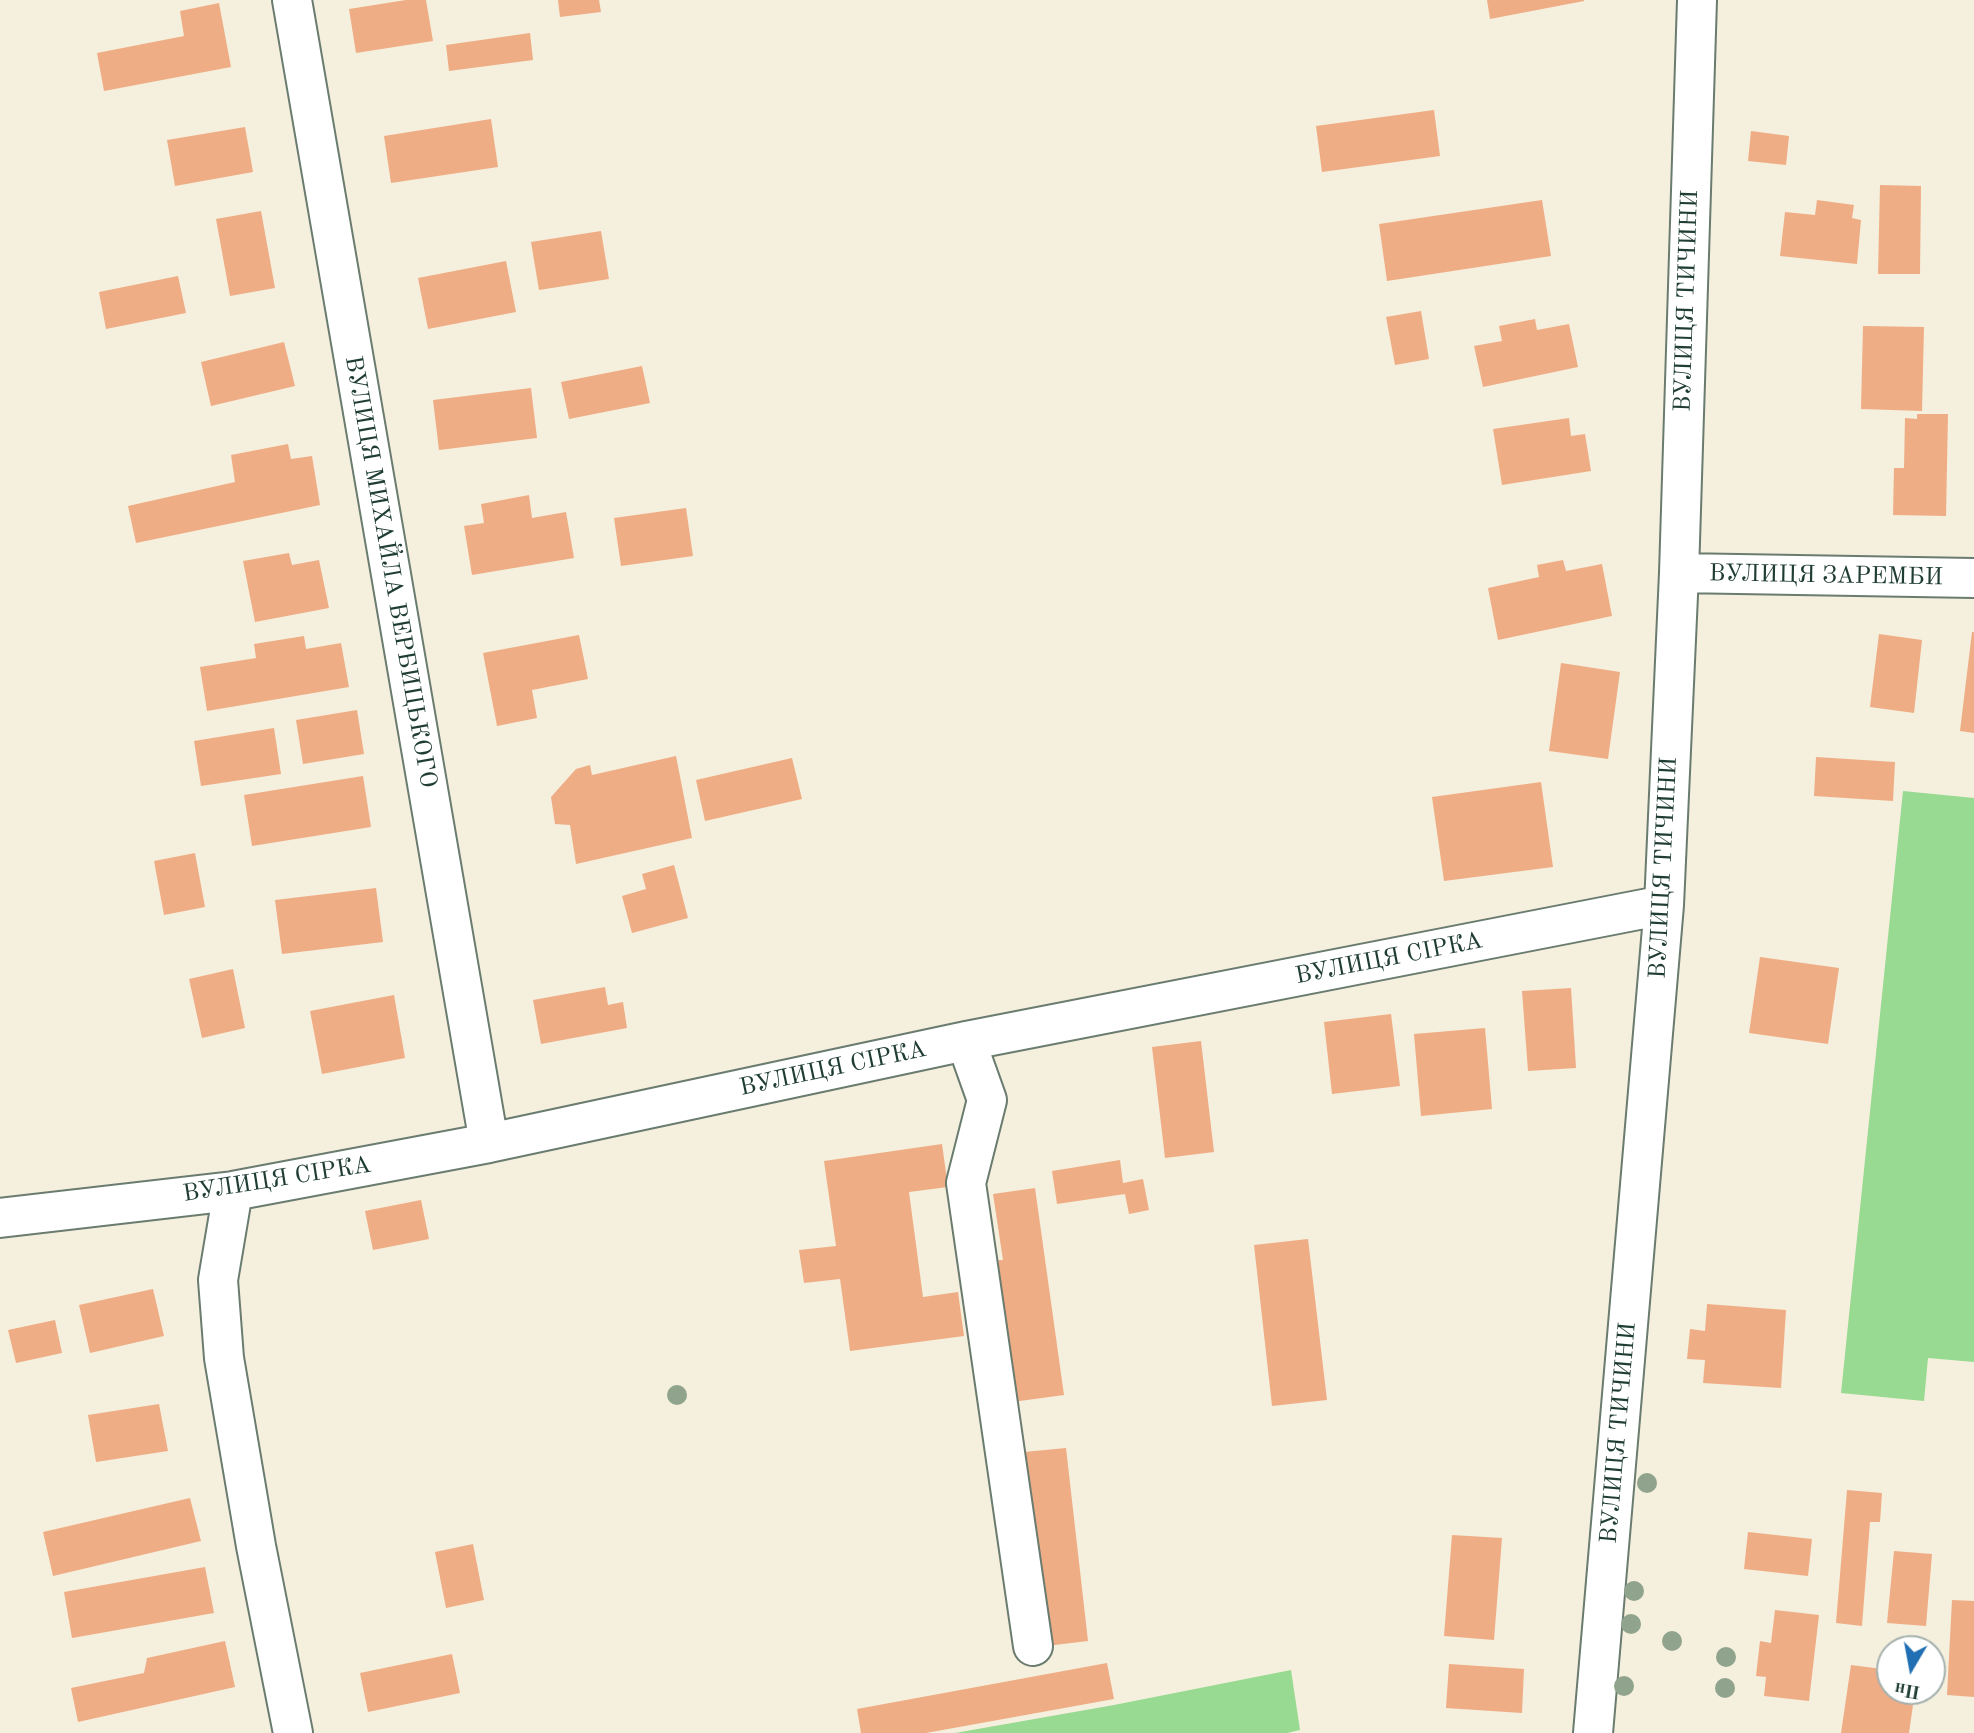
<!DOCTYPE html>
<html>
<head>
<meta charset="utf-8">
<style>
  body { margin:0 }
  #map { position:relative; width:1974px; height:1733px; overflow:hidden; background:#f5efdd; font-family:"Old Standard TT",serif }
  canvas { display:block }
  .north { position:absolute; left:1876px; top:1635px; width:70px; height:70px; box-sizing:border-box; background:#fff; border:2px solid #a5b1ae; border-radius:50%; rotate:190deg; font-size:19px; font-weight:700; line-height:28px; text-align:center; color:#1f3d34 }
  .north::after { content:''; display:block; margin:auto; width:24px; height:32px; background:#1f6fb2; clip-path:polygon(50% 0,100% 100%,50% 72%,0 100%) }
</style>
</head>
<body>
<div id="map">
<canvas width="1974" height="1733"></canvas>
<div class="north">Пн</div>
</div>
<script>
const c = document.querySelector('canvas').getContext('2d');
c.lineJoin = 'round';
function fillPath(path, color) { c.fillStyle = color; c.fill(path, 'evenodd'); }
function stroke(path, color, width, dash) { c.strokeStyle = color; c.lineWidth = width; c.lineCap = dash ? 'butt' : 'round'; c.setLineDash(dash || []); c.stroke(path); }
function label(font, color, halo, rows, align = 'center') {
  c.font = font + ' "Old Standard TT",serif'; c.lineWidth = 6; c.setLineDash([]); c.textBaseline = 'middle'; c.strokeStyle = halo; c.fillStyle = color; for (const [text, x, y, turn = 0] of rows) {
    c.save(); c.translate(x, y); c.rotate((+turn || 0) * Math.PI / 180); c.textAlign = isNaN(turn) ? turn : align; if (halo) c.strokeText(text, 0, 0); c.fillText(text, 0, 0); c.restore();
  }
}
fillPath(new Path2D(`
  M1903 791 1974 798V1362L1928 1358 1924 1401 1841 1393Z
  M1291 1670 1300 1730 1287 1733H955L1114 1705Z`), '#98da92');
fillPath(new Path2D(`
  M406 0H426L433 41 356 53 349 9Z
  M558 0H599L601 12 560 17Z
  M1487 0H1584V1L1490 19Z
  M219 3 231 67 104 91 97 53 184 36 180 11Z
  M530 33 533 60 449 71 446 45Z
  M1434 110 1440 156 1322 172 1316 126Z
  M491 119 498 167 391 183 384 136Z
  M245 127 253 172 175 186 167 140Z
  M1751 131 1789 136 1786 165 1748 161Z
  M1880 185 1921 186 1920 274H1878Z
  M1542 200 1551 256 1387 281 1379 224Z
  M1817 200 1854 205 1852 218 1861 220 1857 264 1780 256 1785 212 1815 215Z
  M261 211 275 288 230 296 216 219Z
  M601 231 609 279 539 290 531 242Z
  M506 261 516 312 428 329 418 278Z
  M178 276 186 313 106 329 99 292Z
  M1421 311 1429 359 1395 365 1386 317Z
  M1535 319 1537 330 1569 324 1578 367 1483 387 1474 346 1502 341 1499 326Z
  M1863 326 1924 327 1922 411 1861 409Z
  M284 342 295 386 211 406 201 362Z
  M642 366 650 403 569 419 561 382Z
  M531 388 537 438 439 450 433 400Z
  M1917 414H1948L1946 516 1893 515 1894 468H1904L1905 418 1917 419Z
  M1569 418 1571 436 1585 434 1591 471 1502 485 1493 429Z
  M288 444 291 459 312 456 320 505 136 543 128 506 235 482 231 455Z
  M529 495 532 518 566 512 574 558 472 575 464 526 484 523 481 504Z
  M686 508 693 556 621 566 614 518Z
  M289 553 292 565 319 560 329 608 255 622 243 561Z
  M1563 560 1566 571 1602 564 1612 616 1498 640 1488 588 1539 577 1537 565Z
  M1972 632H1974V733L1960 731Z
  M1879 634 1922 640 1914 713 1870 707Z
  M579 635 588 679 532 690 537 718 497 726 483 653Z
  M304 636 306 649 341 643 349 687 207 711 200 667 256 658 254 644Z
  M1561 663 1620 672 1608 759 1549 751Z
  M357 710 364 754 303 764 296 720Z
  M274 728 281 774 201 786 194 741Z
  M676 756 692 838 576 864 570 825 555 824 551 797 576 769 590 765 592 775Z
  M1816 757 1895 762 1893 801 1814 796Z
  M792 758 802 799 705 821 696 780Z
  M363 776 371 827 252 846 244 795Z
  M1541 782 1553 867 1444 881 1432 797Z
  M195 853 205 907 164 915 154 861Z
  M674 865 688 918 632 933 622 896 646 889 642 874Z
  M376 888 383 942 282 954 275 900Z
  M1760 957 1839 968 1828 1044 1749 1033Z
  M233 969 245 1028 202 1038 189 979Z
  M605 987 608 1005 623 1002 627 1028 541 1044 533 1000Z
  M1571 988 1576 1068 1528 1071 1522 991Z
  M394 995 405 1058 322 1074 310 1011Z
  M1391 1014 1400 1086 1332 1094 1324 1022Z
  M1485 1028 1492 1109 1421 1116 1414 1034Z
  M1201 1041 1214 1152 1165 1158 1152 1047Z
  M942 1144 948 1187 909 1192 923 1297 958 1292 964 1336 850 1351 840 1279 804 1283 799 1250 836 1246 824 1161Z
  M1120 1160 1123 1183 1143 1179 1149 1210 1129 1214 1125 1194 1057 1204 1052 1171Z
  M1035 1188 1064 1395 1005 1403 985 1261 1003 1260 993 1194Z
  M421 1200 429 1239 373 1250 365 1211Z
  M1308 1239 1327 1400 1272 1406 1254 1245Z
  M153 1289 164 1336 90 1353 79 1305Z
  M1707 1304 1786 1310 1781 1388 1703 1383 1705 1360 1687 1359 1690 1329 1705 1331Z
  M55 1320 62 1353 16 1363 8 1330Z
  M159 1404 168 1451 96 1462 88 1415Z
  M1066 1448 1088 1641 1046 1646 1024 1452Z
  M1847 1490 1882 1493 1880 1522H1870L1862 1626 1836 1623Z
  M190 1498 201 1541 53 1576 43 1532Z
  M1748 1532 1812 1539 1808 1576 1744 1569Z
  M1452 1535 1502 1538 1494 1640 1444 1636Z
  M473 1544 484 1600 446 1608 435 1552Z
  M1894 1551 1932 1554 1926 1626 1887 1623Z
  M205 1567 214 1613 72 1638 64 1592Z
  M1952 1600 1974 1601V1697L1947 1695Z
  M1775 1610 1819 1615 1809 1701 1764 1696 1766 1677 1756 1676 1760 1641 1771 1643Z
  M225 1641 235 1687 78 1722 71 1688 144 1673 147 1658Z
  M452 1654 460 1693 368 1712 360 1673Z
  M1107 1663 1114 1699 926 1733H861L857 1709Z
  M1449 1664 1524 1669 1522 1713 1446 1708Z
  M1851 1665 1890 1670V1691H1915L1909 1733H1841Z`), '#efad85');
const minor = new Path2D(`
  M292 0 489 1143
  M1679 573 1974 578
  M966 1041 987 1100 966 1183 1033 1646
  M233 1191 218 1280 224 1358 256 1546 293 1733
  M0 1218 233 1191 489 1143 966 1041 1664 905
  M1593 1733 1664 905 1679 573 1697 0`);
stroke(minor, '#6a7b6f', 42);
stroke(minor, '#fff', 38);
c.fillStyle = '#90a38d';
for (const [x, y] of [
  [677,1395],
  [1647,1483],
  [1634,1591],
  [1631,1624],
  [1672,1641],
  [1726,1657],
  [1624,1686],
  [1725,1688]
]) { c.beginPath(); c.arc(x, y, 10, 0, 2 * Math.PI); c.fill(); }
label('24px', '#1f3d34', '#fff', [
  ["ВУЛИЦЯ ТИЧИНИ",1687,301,-88],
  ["ВУЛИЦЯ МИХАЙЛА ВЕРБИЦЬКОГО",390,572,80],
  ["ВУЛИЦЯ ЗАРЕМБИ",1826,576,1],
  ["ВУЛИЦЯ ТИЧИНИ",1664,868,-87],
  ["ВУЛИЦЯ СІРКА",1389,959,-11],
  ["ВУЛИЦЯ СІРКА",833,1069,-12],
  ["ВУЛИЦЯ СІРКА",277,1180,-9],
  ["ВУЛИЦЯ ТИЧИНИ",1619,1433,-85]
]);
</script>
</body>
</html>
